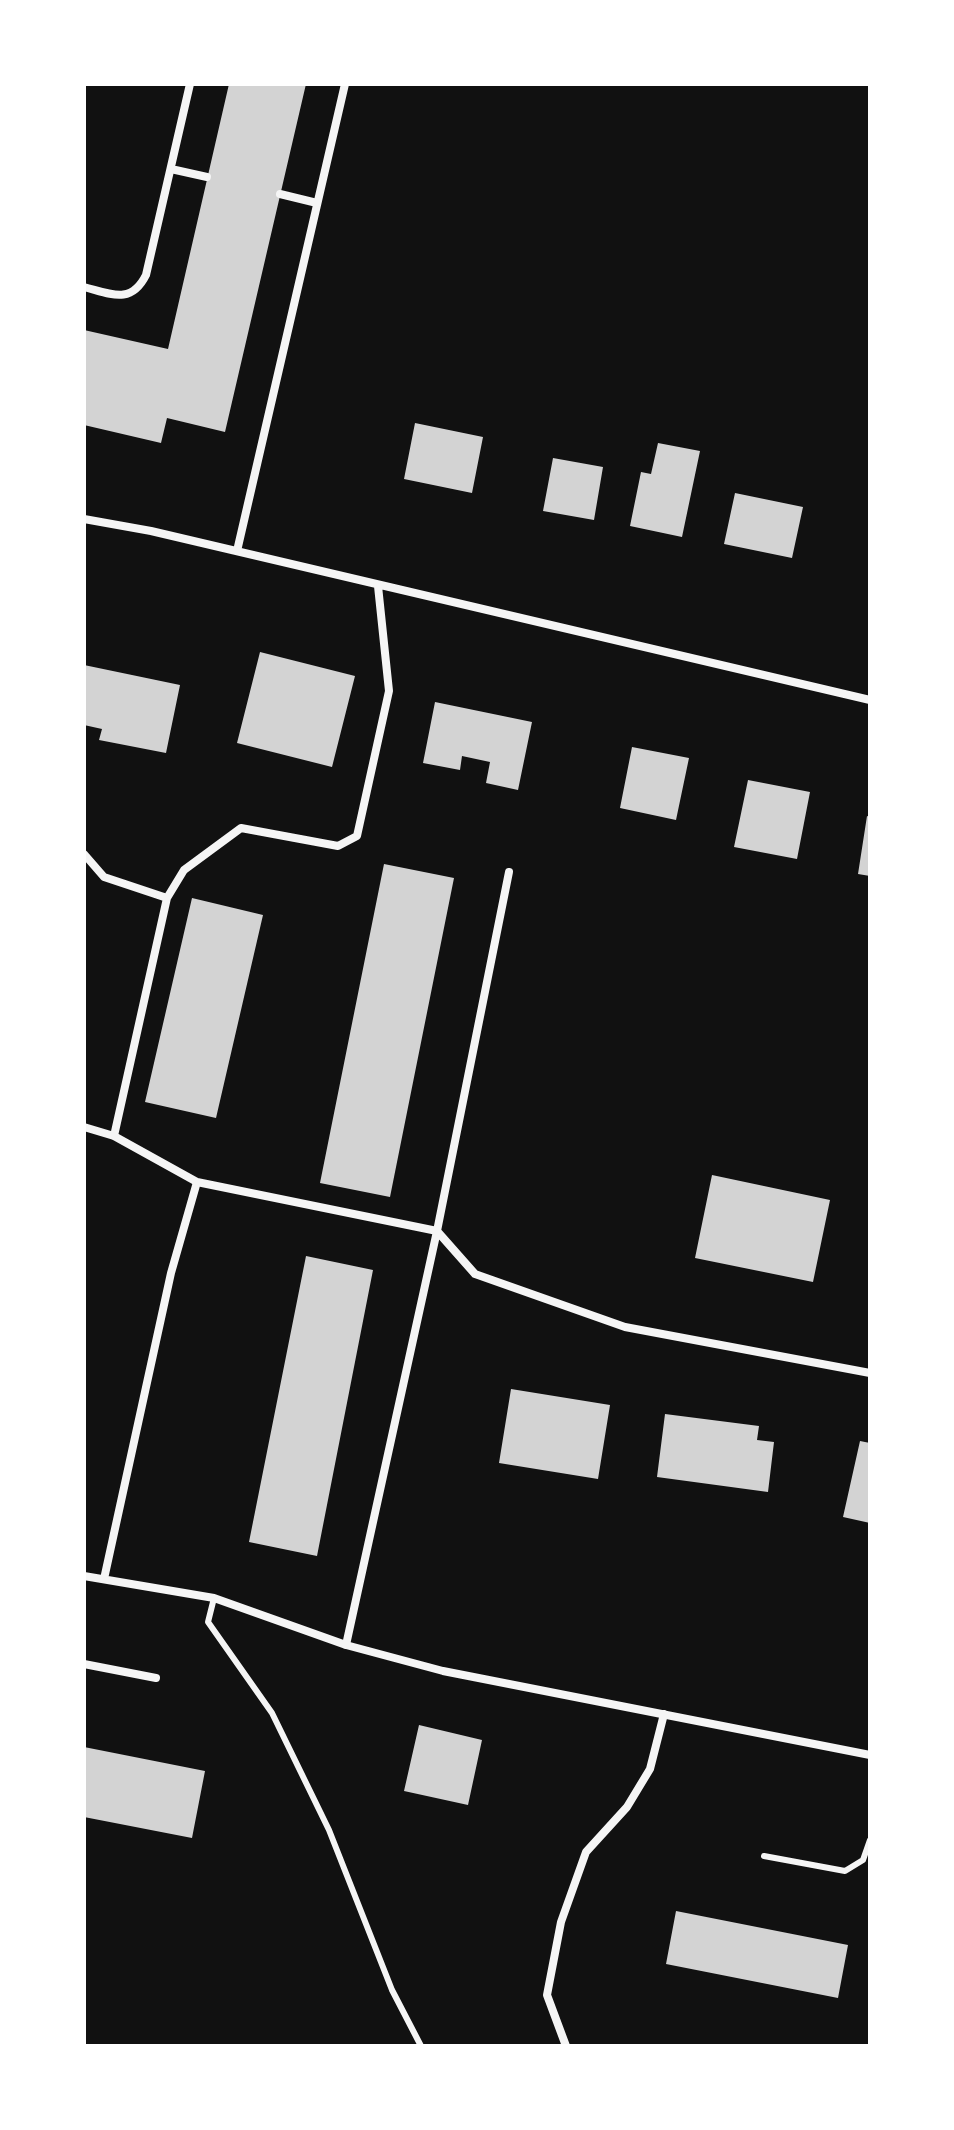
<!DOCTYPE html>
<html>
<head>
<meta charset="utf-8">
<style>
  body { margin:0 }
  #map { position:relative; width:954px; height:2130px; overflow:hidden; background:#111; font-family:Roboto,sans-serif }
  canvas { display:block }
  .frame { position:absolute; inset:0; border:86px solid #fff; pointer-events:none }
</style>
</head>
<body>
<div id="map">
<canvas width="954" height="2130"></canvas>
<div class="frame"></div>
</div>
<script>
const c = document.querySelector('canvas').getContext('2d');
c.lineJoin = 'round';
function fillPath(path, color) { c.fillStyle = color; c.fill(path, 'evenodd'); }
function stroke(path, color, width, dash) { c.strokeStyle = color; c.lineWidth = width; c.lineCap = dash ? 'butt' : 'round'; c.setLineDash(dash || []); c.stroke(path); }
fillPath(new Path2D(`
  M229 84H306L225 432 167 418 161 443 84 425V330L168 349Z
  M415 423 483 437 472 493 404 479Z
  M658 443 700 451 682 537 630 526 641 472 651 474Z
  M553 458 603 467 594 520 543 511Z
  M735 493 803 507 792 558 724 544Z
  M260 652 355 676 332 767 237 743Z
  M84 665 180 685 166 753 99 740 102 729 84 725Z
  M435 702 532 722 518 790 486 783 490 762 462 756 460 770 423 763Z
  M632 747 689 758 676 820 620 808Z
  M748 780 810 792 797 859 734 847Z
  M867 816 870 817V876L858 874Z
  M384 864 454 878 390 1197 320 1183Z
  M192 898 263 915 216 1118 145 1102Z
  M712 1175 830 1200 813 1282 695 1258Z
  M306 1256 373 1270 317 1556 249 1542Z
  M511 1389 610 1405 598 1479 499 1463Z
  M665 1414 759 1426 757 1440 774 1442 768 1492 657 1477Z
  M860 1441 870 1443V1523L843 1517Z
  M419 1725 482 1740 468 1805 404 1791Z
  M84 1747 205 1771 192 1838 84 1817Z
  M676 1911 848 1945 838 1998 666 1964Z`), '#d3d3d3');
stroke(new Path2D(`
  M214 1598 208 1622 272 1713 329 1830 392 1990 421 2046
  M764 1856 845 1871 863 1860 870 1840`), '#f5f5f5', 6);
stroke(new Path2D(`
  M171 169 207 177
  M280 194 317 203
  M84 287C111 294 131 305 146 275L190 84
  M84 519 151 531 870 700
  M237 551 345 84
  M84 854 104 877 167 898 114 1136
  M167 898 184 870 241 828 338 846 357 836 389 691 378 586
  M84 1127 114 1136 197 1182 437 1231 475 1274 625 1327 870 1373
  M84 1576 214 1598 346 1645 443 1671 870 1755
  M104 1579 171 1273 197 1182
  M346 1645 437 1231 509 872
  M84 1664 156 1678
  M566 2046 547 1995 561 1922 586 1852 627 1807 650 1769 664 1714`), '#f5f5f5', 8);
</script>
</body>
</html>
